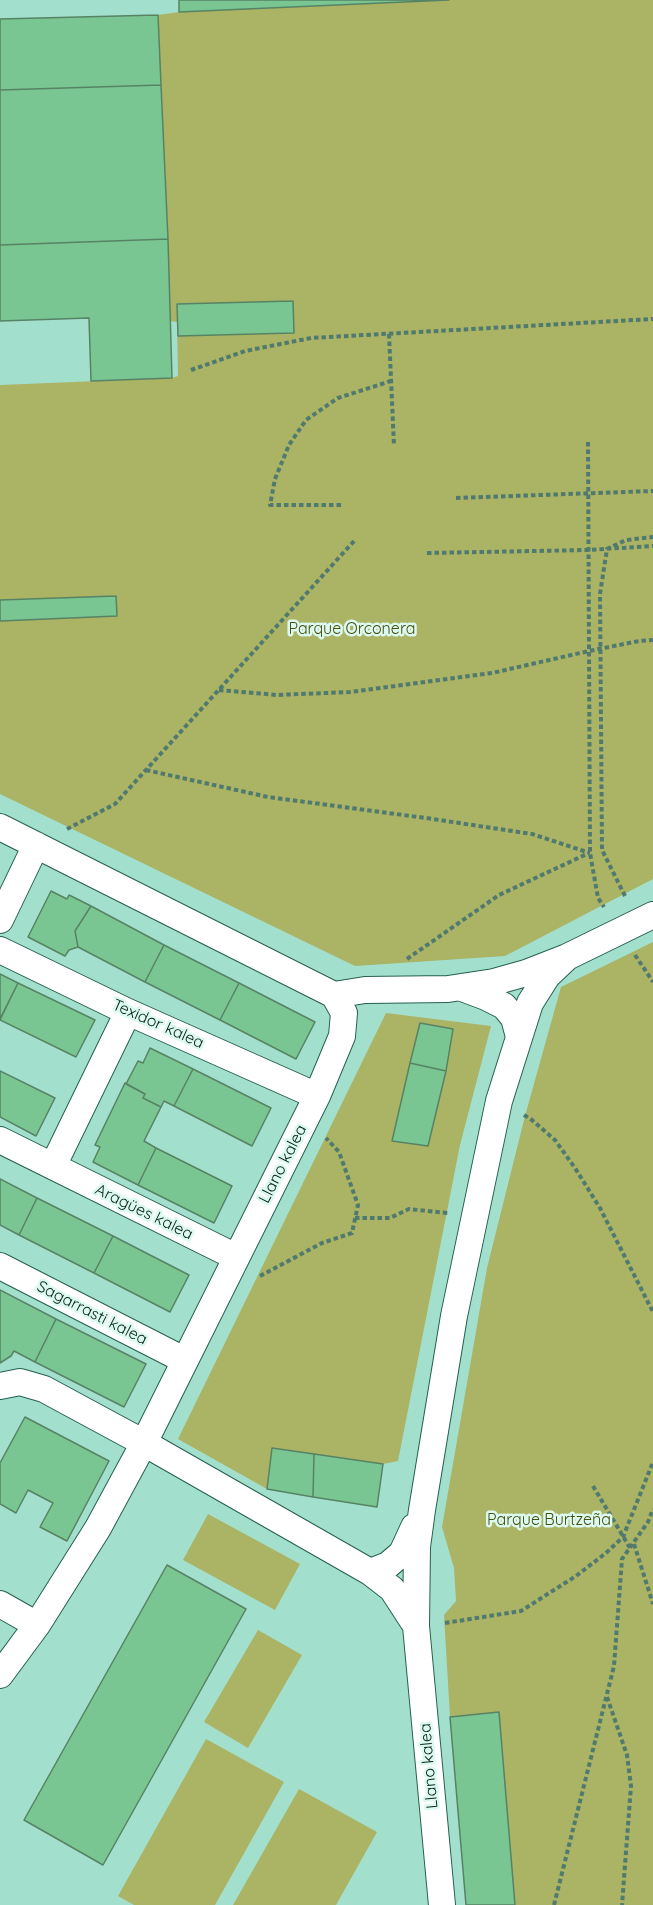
<!DOCTYPE html>
<html>
<head>
<meta charset="utf-8">
<style>
	body { margin:0 }
	canvas { display:block; background:#a3dfcd }
</style>
</head>
<body>
<canvas width="653" height="1905"></canvas>
<script>
const c = document.querySelector('canvas').getContext('2d');
c.lineJoin = 'round';
function paint(path, color) {
  c.fillStyle = color;
  c.fill(path, 'evenodd');
}
function toPath(rows) {
  const path = new Path2D();
  for (const r of rows) {
    path.moveTo(r[0], r[1]);
    for (let i = 2; i < r.length; i += 2) path.lineTo(r[i], r[i + 1]);
  }
  return path;
}
function trace(path, color, width, dash) {
  c.strokeStyle = color;
  c.lineWidth = width;
  c.lineCap = dash ? 'butt' : 'round';
  c.setLineDash(dash || []);
  c.stroke(path);
}
function drawText(font, color, halo, rows, align = 'center') {
  c.font = font + ' Quicksand,sans-serif';
  c.lineWidth = 5;
  c.setLineDash([]);
  c.textBaseline = 'middle';
  c.strokeStyle = halo;
  c.fillStyle = color;
  for (const [text, x, y, turn = 0] of rows) {
    c.save();
    c.translate(x, y);
    c.rotate((+turn || 0) * Math.PI / 180);
    c.textAlign = isNaN(turn) ? turn : align;
    if (halo) c.strokeText(text, 0, 0);
    c.fillText(text, 0, 0);
    c.restore();
  }
}
paint(toPath([
	[179,0,653,0,653,879,505,956,355,966,0,794,0,385,172,378,178,376,177,322,170,321,158,15,179,12],
	[653,942,653,1905,515,1905,499,1713,450,1717,444,1615,456,1601,454,1568,442,1527,487,1268,525,1116,561,987],
	[386,1013,491,1026,460,1145,398,1461,383,1464,273,1448,267,1489,178,1439],
	[208,1514,300,1564,275,1610,183,1560],
	[258,1630,302,1655,248,1748,204,1722],
	[206,1739,284,1782,215,1905,134,1905,118,1896],
	[299,1789,377,1832,336,1905,233,1905]
]), '#abb365');
const building = toPath([
	[179,0,449,0,179,12,179,0],
	[158,15,161,85,0,90,0,19,158,15],
	[161,85,168,239,0,245,0,90,161,85],
	[168,239,172,378,91,381,89,318,0,321,0,245,168,239],
	[293,301,294,333,178,336,177,304,293,301],
	[116,596,117,616,0,621,0,600,116,596],
	[51,891,67,899,69,895,91,906,75,931,78,947,69,950,65,956,28,937,51,891],
	[91,906,164,945,145,982,78,947,75,931,91,906],
	[164,945,239,983,220,1020,145,982,164,945],
	[0,974,18,983,0,1019,0,974],
	[18,983,95,1020,76,1057,0,1020,18,983],
	[239,983,315,1022,296,1059,220,1020,239,983],
	[420,1023,453,1029,446,1071,410,1063,420,1023],
	[150,1048,193,1069,174,1106,164,1101,161,1107,143,1098,145,1094,126,1084,138,1061,143,1063,150,1048],
	[410,1063,446,1071,428,1146,392,1141,410,1063],
	[193,1069,271,1108,252,1146,174,1106,193,1069],
	[0,1071,55,1098,36,1136,0,1117,0,1071],
	[125,1083,145,1094,143,1098,161,1107,144,1141,156,1148,138,1185,93,1162,100,1147,95,1145,125,1083],
	[156,1148,232,1186,214,1223,138,1185,156,1148],
	[0,1179,37,1198,19,1235,0,1225,0,1179],
	[37,1198,113,1236,94,1273,19,1235,37,1198],
	[113,1236,189,1275,170,1312,94,1273,113,1236],
	[0,1290,56,1319,35,1362,14,1351,11,1356,0,1363,0,1290],
	[56,1319,146,1364,124,1407,35,1362,56,1319],
	[25,1417,109,1461,67,1541,40,1527,53,1503,28,1490,16,1513,0,1504,0,1463,25,1417],
	[272,1448,314,1454,313,1497,267,1489,272,1448],
	[314,1454,383,1464,377,1507,313,1497,314,1454],
	[167,1565,246,1609,103,1865,24,1820,167,1565],
	[499,1712,515,1905,466,1905,450,1717,499,1712]
]);
paint(building, '#7ac692');
trace(building, '#578365', 1.5);
const minor = toPath([
	[0,827,334,995],
	[0,920,36,845],
	[0,950,128,1012,317,1096],
	[462,988,486,997,504,1006,514,1018,519,1037],
	[334,995,365,990,448,989,494,982,526,973,567,957,653,915],
	[0,1140,236,1257],
	[53,1166,128,1012],
	[0,1266,184,1360],
	[0,1386,20,1382,44,1389,144,1443,370,1572,392,1589,416,1626],
	[370,1572,388,1565,402,1553,414,1527],
	[0,1604,37,1625],
	[0,1675,37,1625,98,1528,144,1443,317,1096,342,1036,344,1013,334,995],
	[442,1905,416,1626,417,1547,422,1510,454,1316,499,1101,530,1003,547,976,567,957]
]);
trace(minor, '#256051', 28);
trace(toPath([
	[389,334,394,446],
	[191,370,245,351,311,338,653,319],
	[588,442,590,853,598,898,604,907],
	[456,498,653,491],
	[341,505,270,505,275,479,289,445,306,420,338,398,391,381],
	[427,553,588,550,653,546],
	[219,690,277,695,350,692,492,673,589,651,639,641,653,640],
	[146,770,268,797,426,818,532,834,590,853],
	[67,829,115,804,355,540],
	[625,896,602,850,600,594,607,549,626,540,653,537],
	[635,955,653,982],
	[407,959,499,895,589,853],
	[524,1115,532,1120,555,1140,575,1168,600,1208,653,1312],
	[355,1218,390,1218,409,1209,448,1213],
	[260,1276,322,1243,352,1233,358,1205,339,1152,326,1138],
	[593,1486,630,1548],
	[634,1544,653,1604],
	[445,1623,521,1611,576,1576,606,1553,623,1537,653,1462],
	[607,1697,627,1755,631,1786,622,1905],
	[554,1905,614,1666,622,1559,648,1522,653,1509]
]), '#517a6e', 4, [4.5, 3]);
trace(minor, '#fff', 26);
drawText('16px', '#494d0e', '#dbf9ef', [
	["Parque Orconera",352,629],
	["Parque Burtzeña",549,1520]
]);
drawText('16px', '#07201a', '#dbf9ef', [
	["Texidor kalea",158,1024,24],
	["Llano kalea",283,1164,-63],
	["Aragües kalea",144,1212,26],
	["Sagarrasti kalea",92,1313,27],
	["Llano kalea",429,1766,-95]
]);
</script>
</body>
</html>
